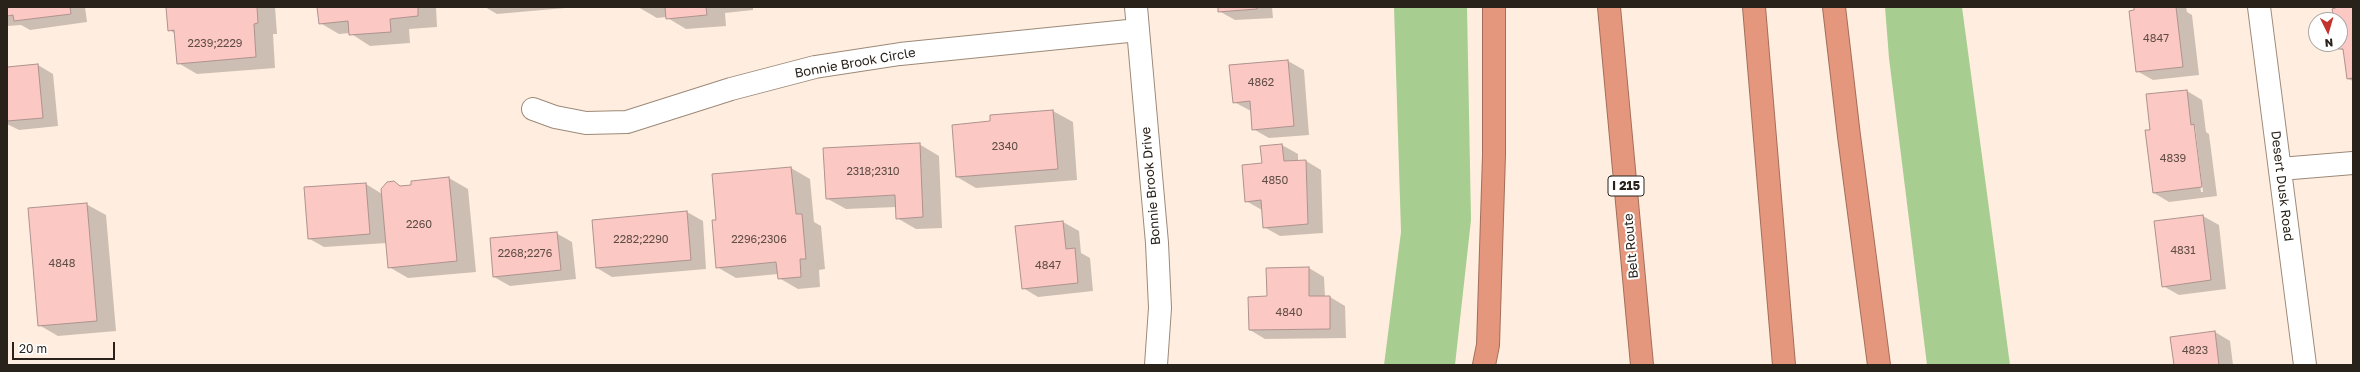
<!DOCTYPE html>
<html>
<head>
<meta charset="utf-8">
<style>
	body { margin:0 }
	#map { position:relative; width:2360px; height:372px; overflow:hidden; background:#ffeedf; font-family:"Golos Text",sans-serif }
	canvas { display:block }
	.frame { position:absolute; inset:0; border:8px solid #29221b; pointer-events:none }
	.north { position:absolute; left:2308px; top:12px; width:40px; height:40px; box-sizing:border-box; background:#fff; border:1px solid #a9a7a4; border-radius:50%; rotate:175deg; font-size:11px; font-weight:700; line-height:16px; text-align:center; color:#29221b }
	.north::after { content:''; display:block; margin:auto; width:14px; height:18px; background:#c1332c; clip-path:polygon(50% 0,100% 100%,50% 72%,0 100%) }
	.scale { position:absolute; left:12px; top:342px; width:103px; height:18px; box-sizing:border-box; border:2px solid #29221b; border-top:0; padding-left:5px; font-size:12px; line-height:14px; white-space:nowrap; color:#29221b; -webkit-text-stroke:3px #fff; paint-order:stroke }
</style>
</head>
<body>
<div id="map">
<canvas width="2360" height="372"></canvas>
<div class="frame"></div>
<div class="north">N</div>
<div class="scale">20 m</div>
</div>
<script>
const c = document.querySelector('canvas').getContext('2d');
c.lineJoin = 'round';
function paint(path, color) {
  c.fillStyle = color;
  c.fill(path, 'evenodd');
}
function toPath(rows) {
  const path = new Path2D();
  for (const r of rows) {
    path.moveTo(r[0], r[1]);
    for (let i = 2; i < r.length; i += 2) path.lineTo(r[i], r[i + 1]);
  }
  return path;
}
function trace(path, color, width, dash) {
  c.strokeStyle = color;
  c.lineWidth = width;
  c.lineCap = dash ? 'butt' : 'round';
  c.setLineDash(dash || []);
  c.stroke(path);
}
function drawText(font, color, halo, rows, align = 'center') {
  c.font = font + ' "Golos Text",sans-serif';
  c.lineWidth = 4;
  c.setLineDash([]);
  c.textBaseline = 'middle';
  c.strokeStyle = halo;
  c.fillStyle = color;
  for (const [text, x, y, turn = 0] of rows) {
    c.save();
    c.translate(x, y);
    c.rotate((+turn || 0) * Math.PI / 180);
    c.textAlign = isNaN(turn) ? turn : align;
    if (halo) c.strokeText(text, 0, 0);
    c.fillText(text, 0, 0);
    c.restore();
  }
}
paint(toPath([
	[1394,7,1467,7,1471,220,1455,365,1384,365,1401,232],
	[1885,7,1962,7,2010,365,1927,365,1889,58]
]), '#a8cd91');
paint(toPath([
	[7,7,85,7,87,22,30,30,21,25,7,26],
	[167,7,275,7,277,34,273,34,275,68,197,74,178,63,176,34,169,30],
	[318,7,436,7,437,27,409,29,410,43,370,46,350,33,339,34,320,23],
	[485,7,577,7,497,14],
	[638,7,753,7,753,10,725,13,726,26,686,29,666,17,657,18],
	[1219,7,1272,7,1273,18,1235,20,1219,11],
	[2135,7,2186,7,2187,12,2192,15,2199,75,2153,80,2137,71],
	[2339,7,2353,7,2353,81,2348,79,2344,51,2339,48,2340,20,2335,20],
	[1288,61,1304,70,1309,135,1269,138,1253,129,1251,111,1234,102],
	[38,65,53,74,58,126,19,130,7,124,7,68],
	[2187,91,2202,100,2206,132,2209,134,2217,196,2169,202,2154,193,2151,130],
	[2193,126,2195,126,2203,192,2201,192],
	[1053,111,1073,122,1077,180,976,188,957,177,991,122,991,116],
	[919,144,939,156,942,228,916,229,897,218,896,207,846,209,826,198],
	[1282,145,1298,154,1298,161,1306,161,1321,170,1323,233,1280,236,1264,227,1262,210,1246,201,1263,164],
	[791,168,810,179,814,222,821,226,825,269,819,270,820,287,798,289,779,278,778,274,736,278,717,267,717,221,713,174],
	[449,178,468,189,476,272,408,278,389,267,387,243,324,247,308,238,366,184,382,194,394,182,402,187],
	[86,204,106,215,116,331,58,336,39,325],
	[687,212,703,221,706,269,612,277,597,268],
	[2203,216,2219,225,2226,289,2179,295,2163,286],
	[1063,222,1079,231,1081,253,1090,258,1093,291,1038,297,1023,288],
	[556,233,572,242,576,279,510,286,494,277],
	[1309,268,1324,277,1325,297,1330,297,1345,306,1346,338,1265,339,1250,330,1268,297],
	[2215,332,2230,341,2233,365,2175,365]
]), '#0003');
const building = toPath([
	[7,7,70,7,71,14,14,21,13,15,7,16,7,7],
	[166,7,257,7,258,23,254,24,256,57,177,64,174,30,168,31,166,7],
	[317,7,418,7,418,16,390,19,391,32,349,35,348,21,319,24,317,7],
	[665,7,706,7,707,15,666,19,665,7],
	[1218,7,1257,7,1257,9,1218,12,1218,7],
	[2134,7,2176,7,2183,67,2136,72,2129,11,2134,10,2134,7],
	[2338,7,2353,7,2353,78,2347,79,2343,49,2338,49,2340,20,2334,20,2332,9,2338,7],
	[1288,60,1294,126,1252,130,1250,101,1233,103,1229,65,1288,60],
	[38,64,43,118,7,121,7,67,38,64],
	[2187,90,2191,125,2194,124,2202,187,2153,193,2145,130,2150,130,2146,94,2187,90],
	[1053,110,1058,169,956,177,952,125,990,121,990,115,1053,110],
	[920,143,923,217,896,219,895,195,826,199,823,148,920,143],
	[1282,144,1284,161,1306,160,1308,224,1263,228,1261,200,1245,202,1242,165,1262,163,1260,146,1282,144],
	[791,167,796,214,802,214,806,259,800,259,801,277,778,279,776,262,716,268,712,220,716,220,712,174,791,167],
	[449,177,457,261,388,268,381,189,387,182,394,181,400,186,411,185,411,181,449,177],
	[366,183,370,234,308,239,304,187,366,183],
	[87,203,97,321,38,326,28,208,87,203],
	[687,211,691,260,596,268,592,220,687,211],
	[2203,215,2211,280,2162,287,2154,221,2203,215],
	[1063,221,1066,249,1075,248,1078,283,1022,289,1015,226,1063,221],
	[557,232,561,270,493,277,490,238,557,232],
	[1309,267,1309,296,1330,296,1330,329,1249,330,1248,297,1267,296,1266,268,1309,267],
	[2215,331,2219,365,2174,365,2170,337,2215,331]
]);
paint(building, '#fbc8c3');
trace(building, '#ae928f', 1);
const minor = toPath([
	[1136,7,1157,243,1160,308,1156,365],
	[2259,7,2305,365],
	[533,109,555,117,586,123,627,122,731,89,815,67,900,54,1138,30],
	[2280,169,2353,163]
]);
const motorway = toPath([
	[1609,7,1642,365],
	[1754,7,1784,365],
	[1834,7,1849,136,1879,365],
	[1484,365,1488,345,1494,155,1494,7]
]);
trace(minor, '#9c8978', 24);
trace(motorway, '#a36e5b', 24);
trace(minor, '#fff', 22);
trace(motorway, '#e5977d', 22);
drawText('11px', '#5e4c45', null, [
	["4847",2156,39],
	["2239;2229",215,44],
	["4862",1261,83],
	["2340",1005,147],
	["4839",2173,159],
	["2318;2310",873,172],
	["4850",1275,181],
	["2260",419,225],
	["2282;2290",641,240],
	["2296;2306",759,240],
	["4831",2183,251],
	["2268;2276",525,254],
	["4848",62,264],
	["4847",1048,266],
	["4840",1289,313],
	["4823",2195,351]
]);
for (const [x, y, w] of [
	[1626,186,36]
]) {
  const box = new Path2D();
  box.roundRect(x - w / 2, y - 10, w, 20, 3);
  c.fillStyle = '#fff';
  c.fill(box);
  trace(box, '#29221b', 1);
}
drawText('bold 12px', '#29221b', null, [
	["I 215",1626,186]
]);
drawText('13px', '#29221b', '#fff', [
	["Bonnie Brook Circle",855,63,-10],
	["Bonnie Brook Drive",1151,186,-95],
	["Desert Dusk Road",2282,186,83],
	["Belt Route",1631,246,-95]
]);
</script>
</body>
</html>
